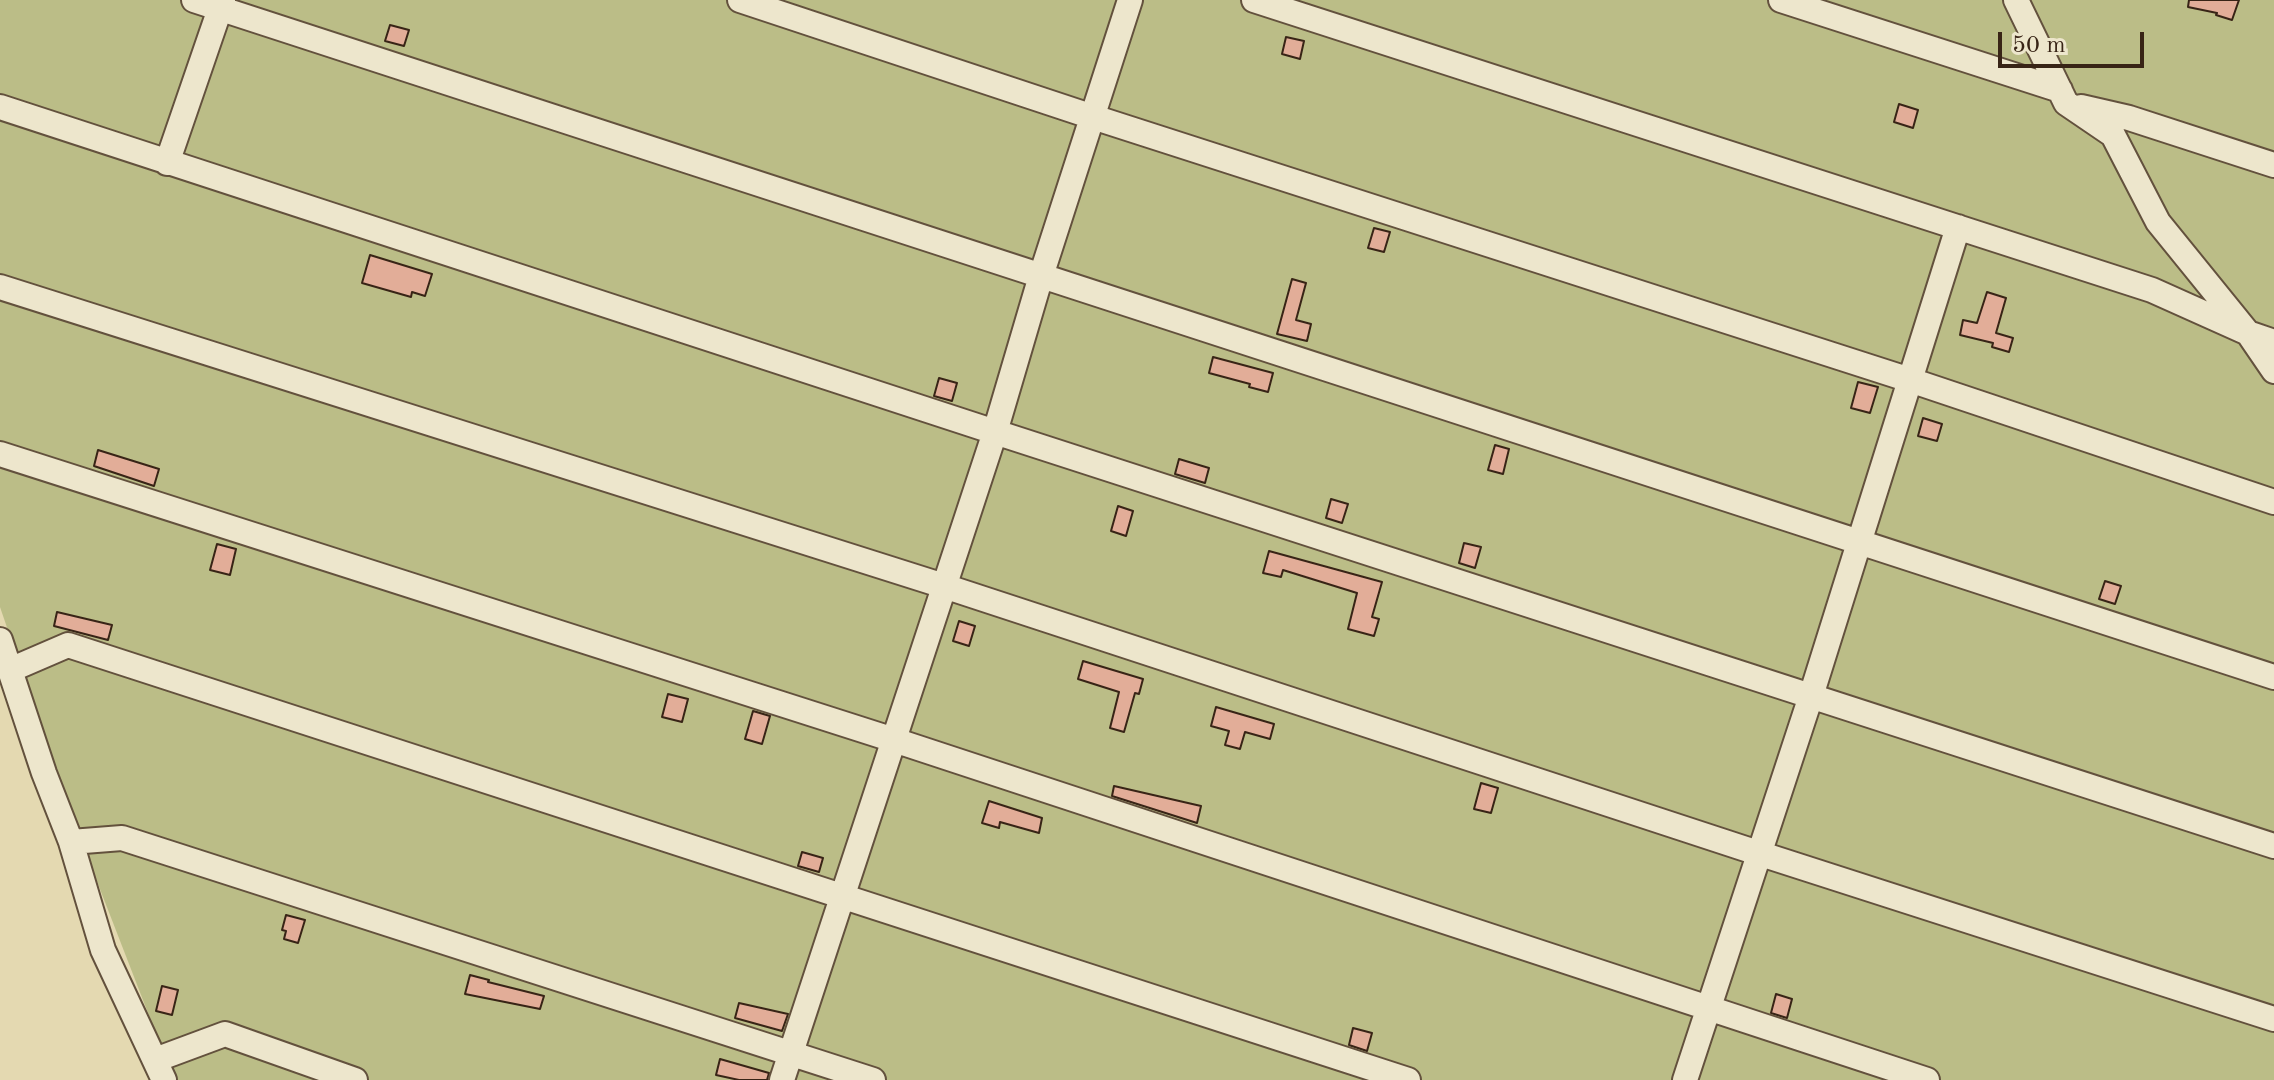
<!DOCTYPE html>
<html>
<head>
<meta charset="utf-8">
<style>
	body { margin:0 }
	#map { position:relative; width:2274px; height:1080px; overflow:hidden; background:#e4d9b1; font-family:"Old Standard TT",serif }
	canvas { display:block }
	.scale { position:absolute; left:1998px; top:32px; width:146px; height:36px; box-sizing:border-box; border:4px solid #382416; border-top:0; padding-left:10px; font-size:24px; line-height:28px; white-space:nowrap; color:#382416; -webkit-text-stroke:6px #ede6cc; paint-order:stroke }
</style>
</head>
<body>
<div id="map">
<canvas width="2274" height="1080"></canvas>
<div class="scale">50 m</div>
</div>
<script>
const c = document.querySelector('canvas').getContext('2d');
c.lineJoin = 'round';
function paint(path, color) {
  c.fillStyle = color;
  c.fill(path, 'evenodd');
}
function toPath(rows) {
  const path = new Path2D();
  for (const r of rows) {
    path.moveTo(r[0], r[1]);
    for (let i = 2; i < r.length; i += 2) path.lineTo(r[i], r[i + 1]);
  }
  return path;
}
function trace(path, color, width, dash) {
  c.strokeStyle = color;
  c.lineWidth = width;
  c.lineCap = dash ? 'butt' : 'round';
  c.setLineDash(dash || []);
  c.stroke(path);
}
paint(toPath([
	[0,0,2274,0,2274,1080,174,1080,72,817,0,607]
]), '#bbbd87');
const building = toPath([
	[2189,0,2239,0,2232,20,2216,15,2217,13,2188,7,2189,0],
	[390,25,409,30,404,46,385,41,390,25],
	[1286,37,1304,41,1300,59,1282,54,1286,37],
	[1899,104,1918,110,1913,128,1894,122,1899,104],
	[1374,228,1390,232,1384,252,1368,248,1374,228],
	[370,255,432,274,425,296,412,292,411,297,362,283,370,255],
	[1292,279,1306,283,1296,320,1311,324,1307,341,1277,334,1292,279],
	[1987,292,2006,298,1996,333,2013,338,2009,352,1992,347,1993,343,1960,335,1963,320,1977,323,1987,292],
	[1213,357,1273,373,1268,392,1249,387,1250,384,1209,373,1213,357],
	[939,378,957,383,952,401,934,396,939,378],
	[1858,382,1878,387,1870,413,1851,408,1858,382],
	[1923,418,1942,424,1937,441,1918,436,1923,418],
	[1495,445,1509,449,1503,474,1488,470,1495,445],
	[98,450,159,469,154,486,94,466,98,450],
	[1179,459,1209,468,1205,483,1175,474,1179,459],
	[1331,499,1348,504,1342,523,1326,518,1331,499],
	[1118,506,1133,511,1126,536,1111,531,1118,506],
	[1464,543,1481,547,1475,568,1459,563,1464,543],
	[217,544,236,549,230,575,210,570,217,544],
	[1269,551,1382,582,1372,617,1379,619,1374,636,1348,629,1357,593,1283,570,1281,577,1263,573,1269,551],
	[2105,581,2121,586,2115,604,2099,599,2105,581],
	[57,612,112,625,108,640,54,626,57,612],
	[959,621,975,626,969,646,953,641,959,621],
	[1083,661,1143,679,1139,694,1135,693,1124,732,1110,728,1119,692,1078,679,1083,661],
	[668,694,688,699,682,722,662,717,668,694],
	[1216,707,1274,724,1270,739,1245,732,1240,749,1225,745,1229,731,1211,726,1216,707],
	[753,711,770,716,762,744,745,739,753,711],
	[1481,783,1498,788,1491,813,1474,809,1481,783],
	[1114,786,1201,806,1197,823,1112,796,1114,786],
	[989,801,1042,818,1039,833,1000,822,999,828,982,823,989,801],
	[802,852,823,858,819,872,798,866,802,852],
	[286,915,305,920,298,943,284,939,286,931,282,930,286,915],
	[470,975,489,980,488,982,544,996,540,1009,465,994,470,975],
	[162,986,178,990,172,1015,156,1011,162,986],
	[1776,994,1792,999,1787,1018,1771,1013,1776,994],
	[739,1003,788,1014,782,1031,735,1018,739,1003],
	[1353,1028,1372,1033,1367,1051,1349,1045,1353,1028],
	[720,1059,769,1073,767,1080,739,1080,716,1075,720,1059]
]);
paint(building, '#e2ad98');
trace(building, '#382416', 2);
const minor = toPath([
	[194,0,2274,677],
	[740,0,1093,117,1910,380,2274,502],
	[1254,0,2152,290,2248,333,2274,342],
	[1781,0,2060,90],
	[2016,0,2066,103,2113,135,2158,222,2248,333,2274,371],
	[0,107,995,432,2274,846],
	[2081,107,2129,118,2274,165],
	[167,163,223,0],
	[0,287,944,586,1758,853,2274,1019],
	[0,454,894,740,1927,1080],
	[0,640,44,773,71,842,103,950,164,1080],
	[10,670,68,645,1408,1080],
	[71,842,122,838,873,1080],
	[155,1060,225,1034,355,1080],
	[782,1080,995,432,1041,276,1130,0],
	[1685,1080,1811,696,1958,227]
]);
trace(minor, '#63513d', 28);
trace(minor, '#ede6cc', 24);
</script>
</body>
</html>
